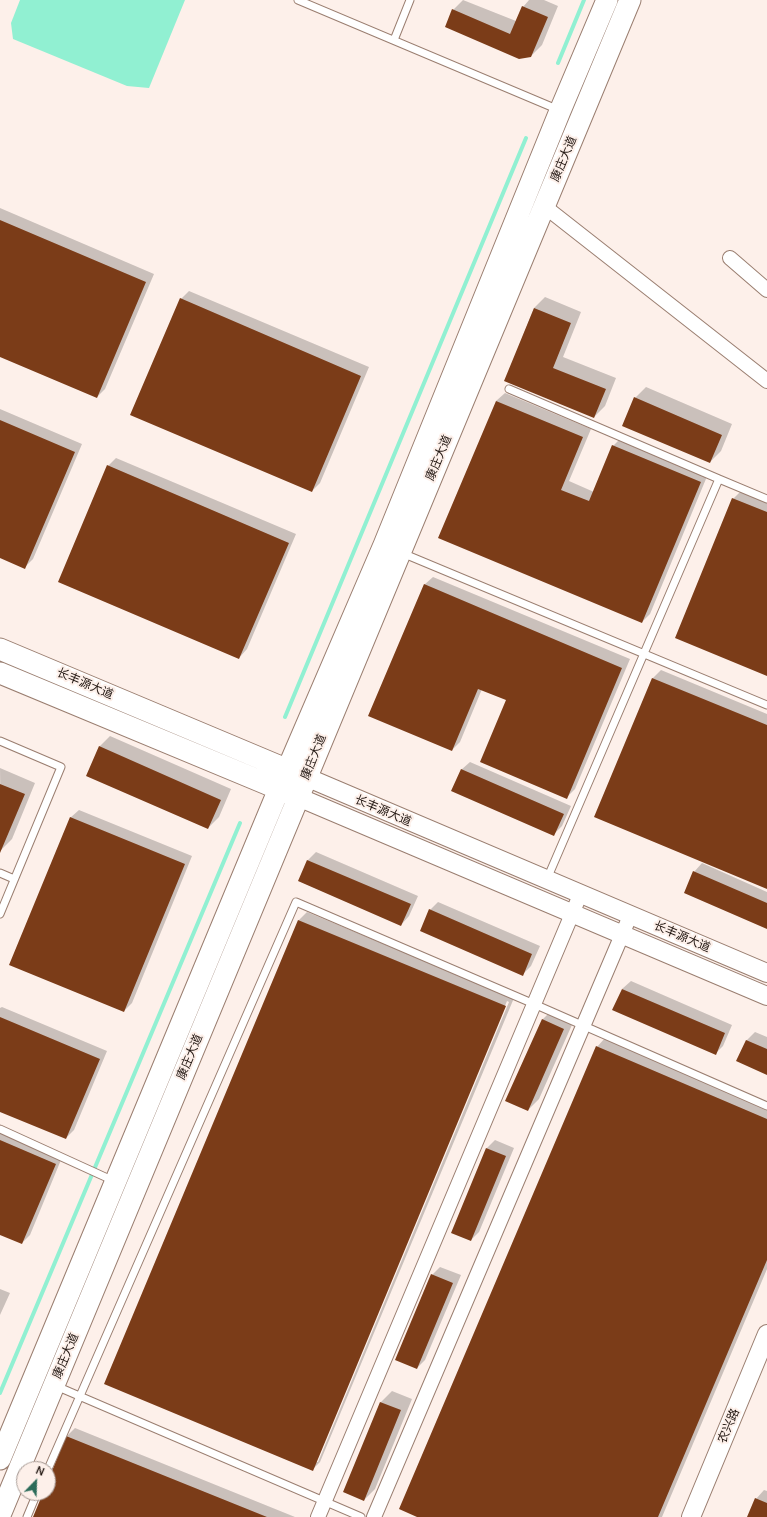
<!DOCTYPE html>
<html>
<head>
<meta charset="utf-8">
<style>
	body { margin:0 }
	#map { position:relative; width:767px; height:1517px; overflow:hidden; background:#fdf0ea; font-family:Manrope,sans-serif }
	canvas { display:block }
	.north { position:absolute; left:16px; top:1461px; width:40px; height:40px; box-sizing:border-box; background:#fdf0ea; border:1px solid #a59993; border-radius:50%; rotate:23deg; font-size:11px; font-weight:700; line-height:16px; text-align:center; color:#211611 }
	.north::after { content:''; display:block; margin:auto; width:14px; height:18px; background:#2c6c5a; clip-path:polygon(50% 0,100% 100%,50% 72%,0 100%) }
</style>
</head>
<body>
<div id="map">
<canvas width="767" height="1517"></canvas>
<div class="north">N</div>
</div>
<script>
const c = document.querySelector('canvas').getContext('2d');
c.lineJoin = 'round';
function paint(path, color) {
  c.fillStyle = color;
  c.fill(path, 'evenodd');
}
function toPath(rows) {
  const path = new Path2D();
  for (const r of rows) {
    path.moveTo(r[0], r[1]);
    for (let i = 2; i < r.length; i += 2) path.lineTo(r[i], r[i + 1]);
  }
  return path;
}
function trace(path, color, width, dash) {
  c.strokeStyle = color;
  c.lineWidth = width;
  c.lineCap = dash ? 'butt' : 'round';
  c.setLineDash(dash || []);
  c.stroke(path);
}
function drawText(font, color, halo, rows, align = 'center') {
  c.font = font + ' Manrope,"Noto Sans SC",sans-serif';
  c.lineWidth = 4;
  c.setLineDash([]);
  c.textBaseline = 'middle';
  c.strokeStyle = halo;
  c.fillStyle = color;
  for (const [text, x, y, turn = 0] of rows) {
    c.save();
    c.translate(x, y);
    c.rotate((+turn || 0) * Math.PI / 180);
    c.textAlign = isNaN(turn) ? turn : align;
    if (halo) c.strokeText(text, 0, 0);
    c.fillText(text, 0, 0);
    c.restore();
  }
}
paint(toPath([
	[20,0,185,0,149,88,127,86,13,39,11,23]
]), '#91f0d2');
paint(toPath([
	[463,0,516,21,523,7,529,0,544,0,558,6,542,45,531,56,453,10],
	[0,208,154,274,105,389,97,397,0,356],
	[189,291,369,367,320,483,312,491,181,299],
	[545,297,581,312,563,357,616,378,605,406,594,417,505,381,534,308],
	[646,387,732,424,721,451,710,462,635,398],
	[505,393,591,429,569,481,594,492,613,446,621,438,708,474,650,614,642,622,496,401],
	[0,409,82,444,33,559,25,567,0,557],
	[116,458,296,534,247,649,239,658,108,466],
	[741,491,767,501,767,675,733,499],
	[433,577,630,659,575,789,567,797,507,700,482,689,460,742,452,750,424,585],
	[661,670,767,714,767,888,596,817,653,678],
	[110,736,231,789,219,817,208,828,99,747],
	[470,762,571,806,562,826,554,834,461,770],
	[0,768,35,783,12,839,1,850],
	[79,810,192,856,132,1003,124,1011,70,818],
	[316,852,418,896,409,916,401,925,299,881,308,860],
	[702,863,767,892,767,928,694,872],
	[438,902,540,946,531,966,522,975,430,910],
	[307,912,514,998,320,1462,312,1470,106,1384,299,920],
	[507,1001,509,1002,318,1462,315,1462],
	[631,981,732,1025,723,1046,715,1054,622,989],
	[2,1007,107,1051,74,1130,66,1138,0,1111,0,1008],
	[553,1009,575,1018,539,1099,528,1110,542,1020],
	[755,1032,767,1037,767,1074,738,1061,747,1040],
	[605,1038,767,1107,767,1269,662,1517,419,1517,597,1047],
	[0,1129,63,1155,30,1235,22,1243,0,1234],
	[495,1140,514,1148,479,1232,471,1240,487,1148],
	[440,1267,461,1275,425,1360,417,1368,432,1275],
	[0,1289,10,1293,0,1315],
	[392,1391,412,1399,375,1489,364,1500,344,1492,381,1402],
	[75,1428,295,1517,34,1517,44,1493,48,1493,48,1484,67,1436],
	[764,1490,767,1491,767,1517,749,1517,756,1499]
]), '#0003');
trace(toPath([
	[558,63,584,0],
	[285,717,526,138],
	[0,1393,240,823]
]), '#91f0d2', 4);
paint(toPath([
	[522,6,548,17,531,57,519,59,445,27,452,9,510,34],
	[0,220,146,282,97,398,0,357],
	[180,298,361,376,312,492,130,415],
	[534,308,571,323,553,368,606,389,594,418,504,381],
	[634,397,722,435,710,463,622,426],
	[496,401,583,437,561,490,589,501,612,445,701,482,642,623,438,538],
	[0,420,75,452,25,569,0,558],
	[107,465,289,543,239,659,58,582],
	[732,498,767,512,767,676,675,638],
	[424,584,622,668,567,799,480,762,506,700,478,689,452,751,368,716],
	[652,678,767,725,767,889,594,817],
	[99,746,221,800,208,829,86,776],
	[461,769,564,814,554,836,451,791],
	[0,784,25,794,0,853],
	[70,817,185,864,124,1012,9,965],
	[307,860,411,904,401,926,298,881],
	[693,871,767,903,767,929,684,893],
	[429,909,532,954,523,976,420,931],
	[298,920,506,1006,313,1471,104,1384],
	[622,989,725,1033,716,1055,612,1010],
	[0,1017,100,1059,66,1139,0,1112],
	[542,1019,564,1029,528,1111,505,1101],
	[746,1040,767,1049,767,1075,736,1061],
	[596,1046,767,1119,767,1260,658,1517,417,1517,399,1509],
	[0,1140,56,1164,22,1244,0,1235],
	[486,1148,506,1156,471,1241,451,1233],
	[431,1274,453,1283,417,1369,395,1360],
	[380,1402,401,1410,364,1501,343,1492],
	[66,1436,267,1517,33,1517,43,1493,48,1493,48,1481],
	[755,1498,767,1503,767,1517,747,1517]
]), '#7b3c18');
const service = toPath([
	[298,0,559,110],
	[394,40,410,0],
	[509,389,719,479],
	[402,553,767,705],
	[0,741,61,767,0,914],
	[0,873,14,879],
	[547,879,719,479,767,499],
	[0,1129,114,1181],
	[56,1386,361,1517],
	[48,1469,296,902,534,1004,767,1106],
	[27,1517,37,1493]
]);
const minor = toPath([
	[544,206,767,381],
	[730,258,767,290],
	[318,1517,580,895],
	[374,1517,630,916]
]);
const tertiary = toPath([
	[306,777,767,973],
	[298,797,767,996],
	[691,1517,767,1334]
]);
const secondary = toPath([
	[0,649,300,775],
	[0,673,291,794],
	[0,1459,279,789,384,545,560,111,607,0],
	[0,1515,630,0]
]);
trace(service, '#9a7e70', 9);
trace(minor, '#9a7e70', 16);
trace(tertiary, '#9a7e70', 20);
trace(secondary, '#9a7e70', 23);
trace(service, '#fff', 7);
trace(minor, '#fff', 14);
trace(tertiary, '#fff', 18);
trace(secondary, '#fff', 21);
drawText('12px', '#211611', '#fdf0ea', [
	["康庄大道",564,159,-67],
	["康庄大道",439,458,-67],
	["长丰源大道",85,684,23],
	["康庄大道",314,757,-68],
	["长丰源大道",383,811,23],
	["长丰源大道",682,937,23],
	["康庄大道",190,1057,-67],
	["康庄大道",66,1356,-67],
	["农兴路",729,1426,-67]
]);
</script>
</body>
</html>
